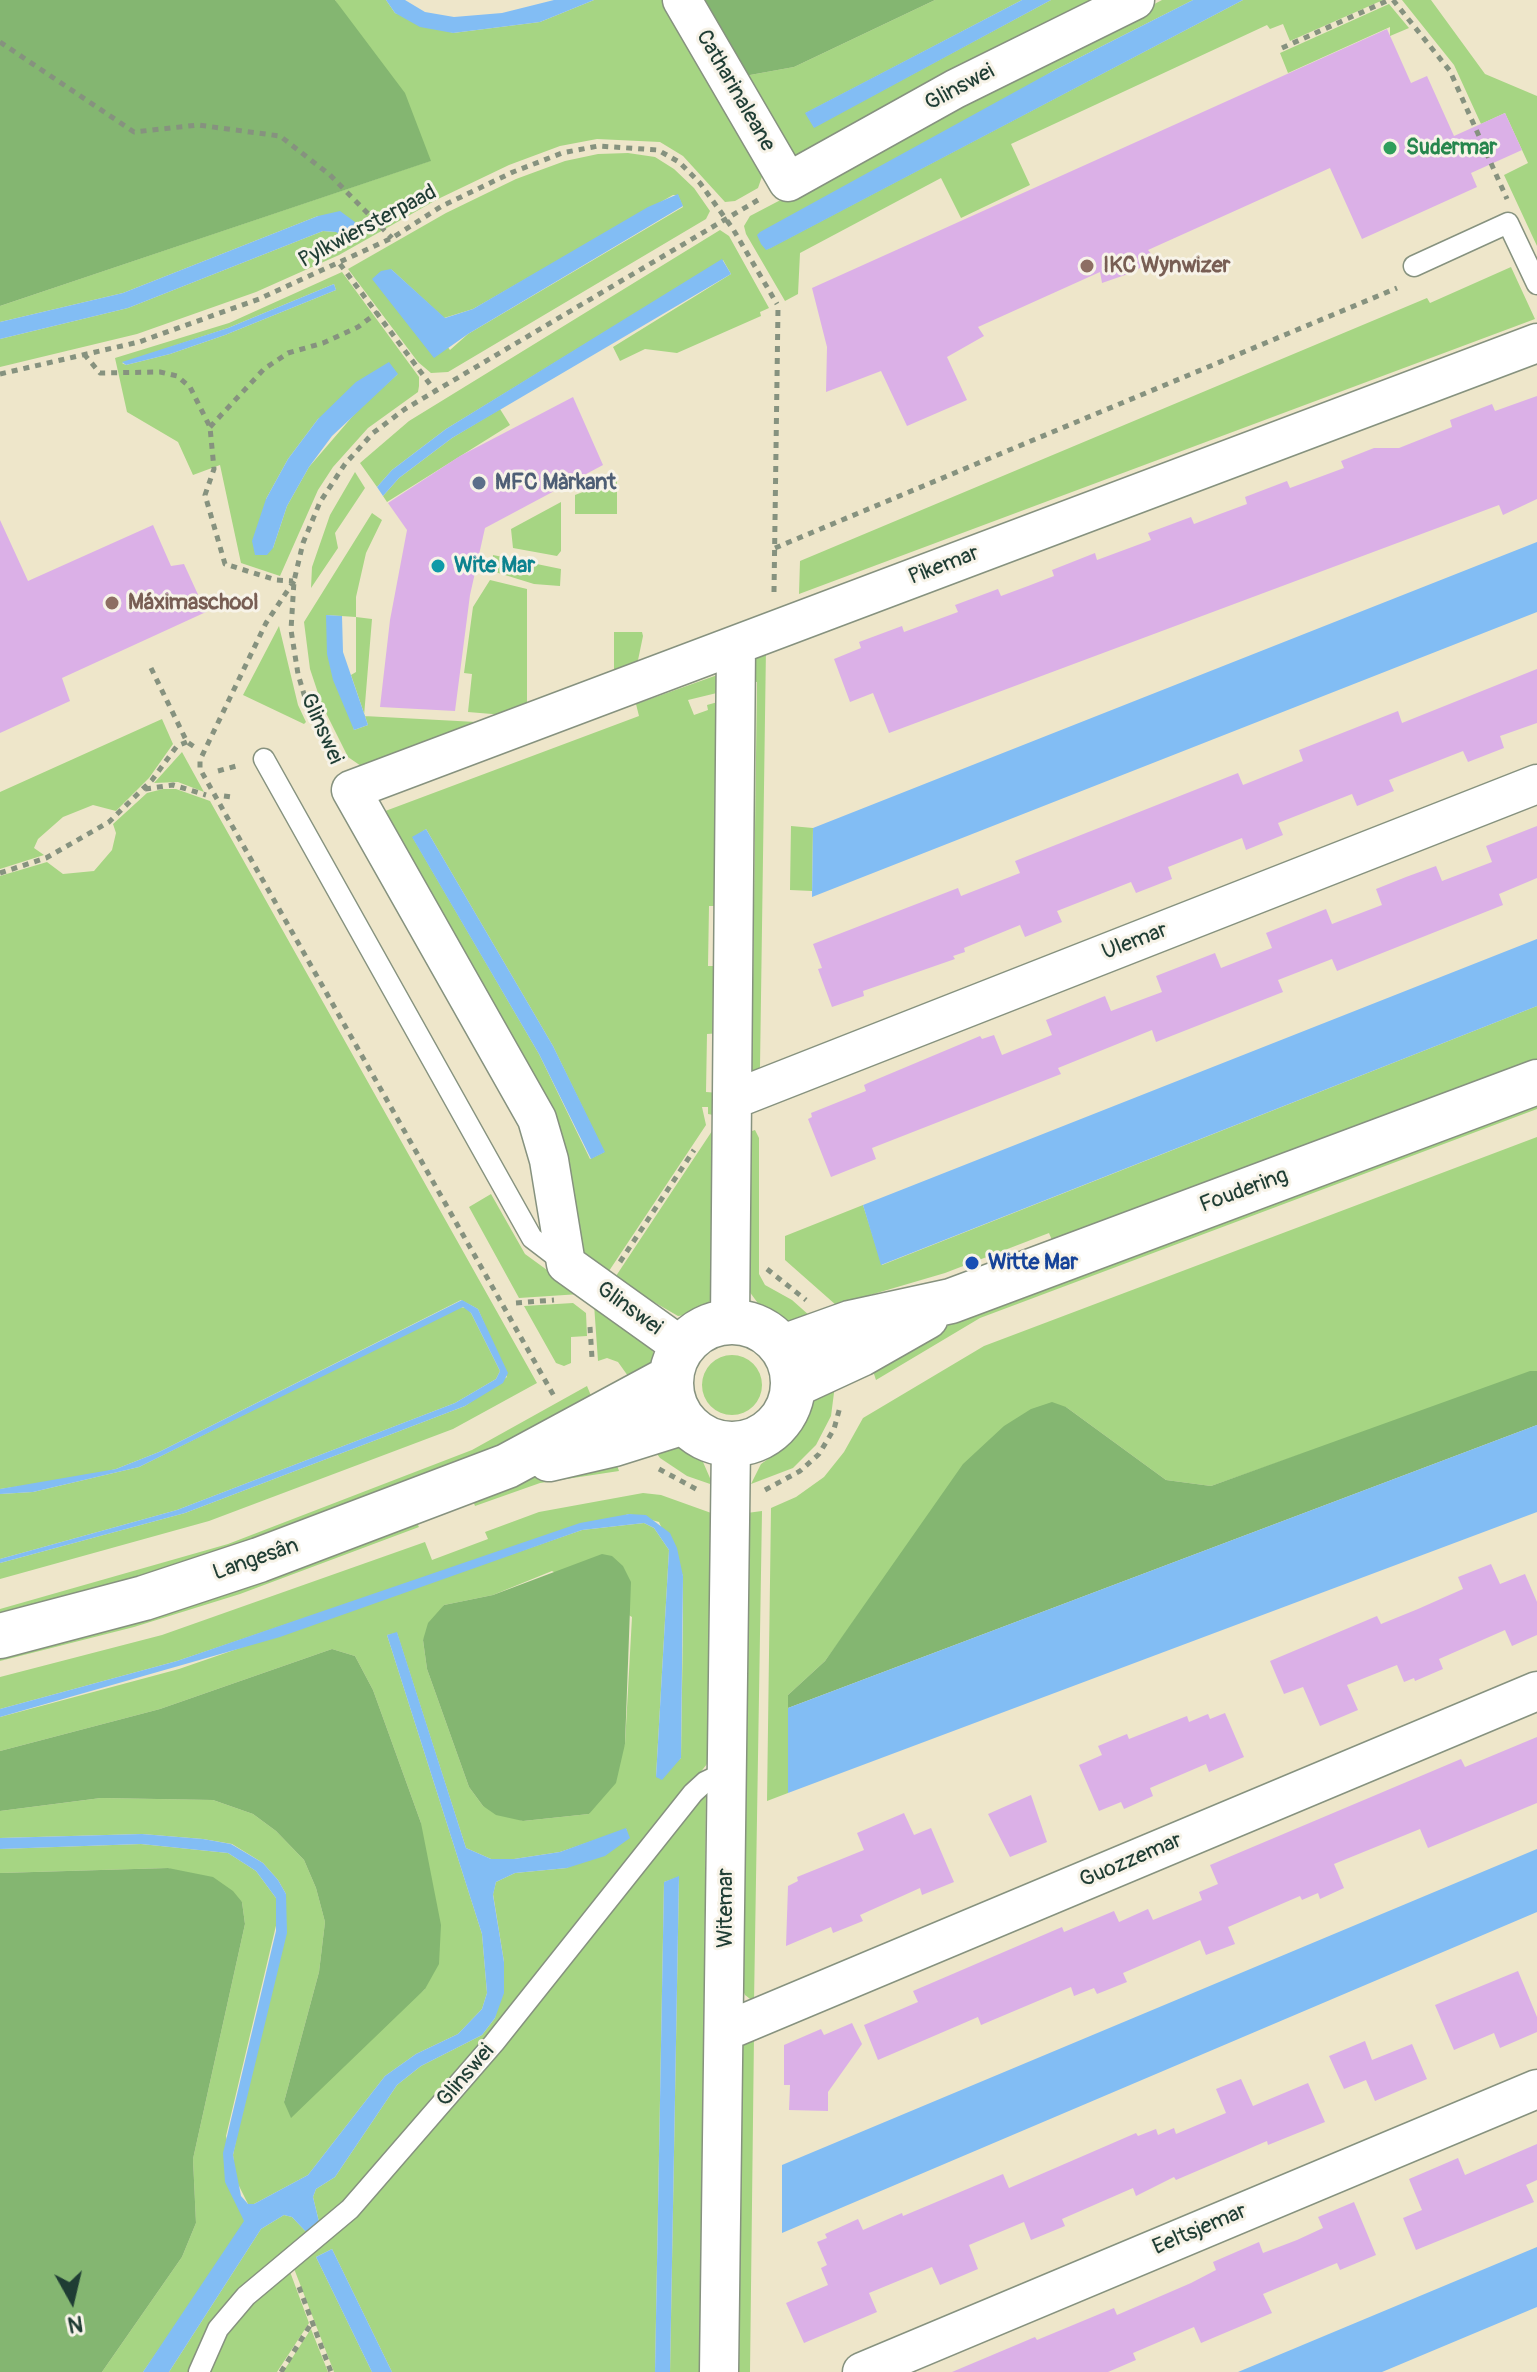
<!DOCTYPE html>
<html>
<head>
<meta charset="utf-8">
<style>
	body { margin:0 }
	#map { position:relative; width:1537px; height:2372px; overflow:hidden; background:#eee6ca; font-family:Pangolin,sans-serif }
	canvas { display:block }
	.north { position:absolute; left:32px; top:2260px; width:80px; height:80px; -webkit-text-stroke:6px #f7f3e8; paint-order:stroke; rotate:172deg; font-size:22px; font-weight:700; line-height:32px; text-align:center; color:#1f3d34 }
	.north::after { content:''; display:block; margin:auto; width:28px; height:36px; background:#1f3d34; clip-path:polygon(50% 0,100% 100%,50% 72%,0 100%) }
</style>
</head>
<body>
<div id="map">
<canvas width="1537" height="2372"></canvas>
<div class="north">N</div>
</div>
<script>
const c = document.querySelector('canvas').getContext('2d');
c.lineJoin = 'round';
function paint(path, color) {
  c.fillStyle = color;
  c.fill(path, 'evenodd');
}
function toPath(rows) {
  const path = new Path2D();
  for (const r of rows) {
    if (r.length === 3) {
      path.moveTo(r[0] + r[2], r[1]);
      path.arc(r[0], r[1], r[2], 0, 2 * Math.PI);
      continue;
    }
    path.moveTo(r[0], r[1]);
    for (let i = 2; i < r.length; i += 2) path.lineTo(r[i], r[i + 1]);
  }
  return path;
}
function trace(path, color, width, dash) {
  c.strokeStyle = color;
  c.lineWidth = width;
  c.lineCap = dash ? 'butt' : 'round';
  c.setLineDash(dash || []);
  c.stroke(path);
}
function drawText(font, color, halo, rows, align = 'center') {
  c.font = font + ' Pangolin,sans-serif';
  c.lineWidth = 6;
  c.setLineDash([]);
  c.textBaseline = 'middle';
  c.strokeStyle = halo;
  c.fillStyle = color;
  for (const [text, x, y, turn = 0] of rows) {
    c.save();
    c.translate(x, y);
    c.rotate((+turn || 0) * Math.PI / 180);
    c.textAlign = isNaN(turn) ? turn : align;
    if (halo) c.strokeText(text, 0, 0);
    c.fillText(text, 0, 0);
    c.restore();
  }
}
paint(toPath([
	[335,0,386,0,395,13,453,33,540,22,594,0,670,0,766,165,758,188,735,201,725,202,683,156,660,142,597,139,560,146,509,165,438,199,339,255,256,292,137,334,0,367,0,339,128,308,323,231,336,232,318,216,123,293,0,322,0,306,430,161],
	[935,0,1022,0,806,113,814,127,1051,0,1111,0,806,161,784,154,739,77,794,67],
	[1162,0,1193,0,1053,71,766,250,1243,0,1383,0,1290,41,1283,24,1270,29,1267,25,1011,144,1030,185,961,218,941,178,800,253,798,294,785,301,746,234,744,226,750,216],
	[1402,0,1431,0,1485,74,1537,96,1537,246,1504,175,1528,163,1505,113,1481,124,1454,65],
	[1389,4,1409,28,1390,36,1390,27,1288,73,1280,53],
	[628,153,655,157,674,169,694,188,710,211,706,219,448,372,431,373,418,362,348,269,446,213,516,179,565,161,598,154],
	[673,195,678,195,683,207,468,334,450,350,391,269,444,318,473,309],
	[720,230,729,236,769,308,760,312,761,316,677,353,645,349,620,361,613,347,731,274,723,260,446,429,392,470,377,487,360,463,409,421],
	[1511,267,1535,319,799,594,800,561,1427,298,1430,303],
	[342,272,419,377,419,386,418,392,368,428,333,467,318,490,280,576,241,563,220,465,193,475,178,442,127,412,115,358,229,323],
	[334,284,336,290,225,335,170,354,126,365,122,363,228,328],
	[398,374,364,403,309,467,287,506,273,548,266,499,288,459,318,419],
	[500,409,510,425,387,502,383,496,399,478,452,438],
	[355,472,365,488,335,533,338,548,311,588,312,567,330,515],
	[617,479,617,514,575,514,575,495],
	[561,502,561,551,557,556,513,548,511,529],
	[372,513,382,520,366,553,356,597,356,617,372,619,364,716,495,723,361,766,348,757,322,705,310,669,304,622],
	[326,615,356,617,356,672,351,675,368,725,354,730],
	[493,555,561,569,560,586,534,584,492,571],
	[490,580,527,589,527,713,516,716,468,712,472,674,464,673,473,607],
	[279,626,298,705,306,722,304,724,243,695],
	[614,632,642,632,643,636,637,665,614,680],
	[766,647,760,1067,752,1076,742,1055,752,1055,757,682,747,681,747,657],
	[723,673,725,691,688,700,694,715,708,710,707,705,725,700,722,906,709,906,708,966,722,966,721,1033,707,1034,706,1092,720,1093,719,1116,708,1114,708,1107,702,1107,706,1125,607,1274,587,1259,577,1244,380,813,639,716,636,704],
	[426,829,553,1046,604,1152,590,1159,539,1054,413,838],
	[162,719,173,744,149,778,116,811,93,805,63,817,38,839,34,848,44,855,0,869,0,792],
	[182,752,204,792,178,782,154,783],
	[163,789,176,789,210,801,537,1383,453,1429,209,1521,0,1579,0,1563,185,1513,465,1406,507,1377,478,1309,461,1300,159,1452,116,1469,78,1478,0,1489,0,876,47,862,63,874,94,871,112,850,116,833,113,824,147,793],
	[791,826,813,828,812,891,790,890],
	[1537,1006,1537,1064,1054,1245,1049,1233,945,1273,836,1305,785,1260,785,1236,863,1205,882,1265],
	[1537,1102,1537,1109,980,1318,876,1380,870,1362,997,1302],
	[716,1125,711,1300,695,1314,678,1316,614,1279],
	[755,1130,759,1138,759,1274,765,1285,792,1300,810,1316,784,1325,765,1313,749,1291,749,1132],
	[1537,1137,1537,1371,1211,1486,1166,1480,1066,1407,858,1616,825,1661,788,1695,788,1793,767,1801,771,1508,796,1497,824,1477,844,1452,863,1418,984,1346],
	[491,1194,525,1254,580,1294,519,1298,469,1207],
	[573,1303,586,1313,587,1336,571,1337,571,1363,564,1366,556,1363,524,1306],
	[594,1304,650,1343,656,1361,628,1376,618,1362,607,1358,598,1361],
	[459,1307,467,1308,471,1313,500,1371,496,1379,455,1403,177,1510,0,1559,0,1494,33,1492,139,1467],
	[732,1385,30],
	[835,1385,831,1416,816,1445,793,1468,751,1484,761,1464,782,1449,800,1429,816,1397],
	[587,1386,594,1403,503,1445,230,1554,0,1618,0,1609,228,1544,472,1450],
	[670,1446,683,1449,703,1462,713,1485,687,1476,660,1458,652,1447],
	[613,1454,619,1471,540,1483,475,1506,472,1498,536,1474],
	[643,1493,661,1495,714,1514,707,1764,490,2037,346,2204,320,2226,313,2197,316,2189,335,2177,397,2085,421,2066,482,2035,495,2018,504,1962,493,1894,496,1882,515,1873,567,1868,627,1829,560,1852,514,1859,491,1859,466,1848,397,1633,387,1635,482,1934,487,1993,482,2009,458,2034,416,2054,385,2076,308,2175,254,2204,248,2204,236,2180,233,2155,286,1894,278,1880,263,1863,232,1844,203,1839,142,1834,0,1838,0,1811,101,1798,213,1800,253,1814,276,1831,304,1860,316,1888,325,1922,319,1972,284,2102,425,1989,421,1823,373,1690,355,1656,332,1649,160,1709,0,1751,0,1717,179,1669,582,1530,644,1523,654,1528,669,1550,656,1777,681,1758,683,1621,683,1576,659,1522,629,1514,477,1560,177,1661,0,1709,0,1677,162,1635,425,1542,432,1560,488,1539,485,1532,539,1512],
	[552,1571,632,1617,625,1744,589,1814,523,1821,483,1806,469,1787,427,1669,423,1640,444,1605,493,1595],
	[762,1511,754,2002,745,1995,741,1986,747,1513],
	[416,1521,419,1527,240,1594,134,1627,0,1661,0,1654],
	[706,1793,701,2372,670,2372,679,1877,664,1882,655,2372,392,2372,332,2249,316,2257,372,2372,334,2372,293,2266],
	[141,1844,228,1853,256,1871,276,1898,279,1913,226,2136,245,2221,242,2230,143,2372,102,2372,182,2257,196,2223,193,2159,245,1924,242,1902,168,1868,0,1873,0,1849],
	[754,2035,750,2372,735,2372,742,2043],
	[284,2215,292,2217,309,2235,191,2372,169,2372,261,2229],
	[289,2269,309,2323,277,2372,207,2372,226,2334,250,2304],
	[311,2329,328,2372,283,2372]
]), '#a6d583');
paint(toPath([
	[0,0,335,0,405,93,431,161,0,306],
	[694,0,935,0,794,67,739,77],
	[1530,1371,1537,1371,1537,1425,788,1708,788,1695,825,1661,963,1464,1004,1426,1031,1409,1052,1402,1066,1407,1166,1480,1211,1486],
	[602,1554,612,1556,623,1566,631,1582,625,1744,616,1783,589,1814,523,1821,496,1815,483,1806,469,1787,427,1669,423,1640,428,1623,444,1605,493,1595],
	[332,1649,355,1656,373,1690,421,1823,441,1925,439,1964,425,1989,291,2118,284,2102,319,1972,325,1922,316,1888,304,1860,276,1831,253,1814,213,1800,101,1798,0,1811,0,1751,160,1709],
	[168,1868,213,1877,233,1891,242,1902,245,1924,193,2159,196,2223,182,2257,102,2372,0,2372,0,1873]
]), '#84b671');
paint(toPath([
	[386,0,405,0,425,12,454,17,502,13,554,0,594,0,540,22,453,33,420,27,395,13],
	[1022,0,1051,0,814,128,805,113],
	[1193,0,1243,0,771,248,766,250,761,244,757,235,760,232,1053,71],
	[678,194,683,206,468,334,434,358,372,279,381,271,391,269,445,318,473,309,648,207],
	[340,211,355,222,353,234,346,239,336,232,323,231,128,308,0,339,0,322,123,293,318,216],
	[722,259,731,274,452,438,399,478,383,496,377,487,392,470,446,429],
	[334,284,336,290,225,335,170,354,126,365,122,362,228,328],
	[389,362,398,374,332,436,309,467,287,506,273,548,267,555,255,555,252,541,266,499,288,459,318,419,356,382],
	[1537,542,1537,612,812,897,813,828],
	[326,615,342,616,343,652,368,725,354,730,333,680,327,654],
	[426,829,553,1046,605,1152,591,1159,539,1054,412,837],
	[1537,939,1537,1006,881,1265,863,1205],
	[462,1300,478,1309,508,1373,503,1383,465,1406,185,1513,0,1563,0,1559,177,1510,455,1403,496,1379,500,1371,471,1313,463,1307,139,1467,33,1492,0,1494,0,1489,116,1469,159,1452],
	[1537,1425,1537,1512,788,1793,788,1708],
	[629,1514,646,1515,670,1533,677,1548,683,1576,681,1758,662,1780,656,1777,669,1550,654,1528,644,1523,582,1530,280,1637,0,1717,0,1709,177,1661,580,1523],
	[397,1632,466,1848,491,1859,514,1859,560,1852,626,1828,630,1838,605,1856,567,1868,515,1873,496,1882,493,1895,504,1962,504,1993,495,2018,482,2035,421,2066,397,2085,335,2177,316,2189,313,2197,320,2226,309,2235,292,2217,284,2215,261,2229,169,2372,143,2372,244,2221,225,2182,223,2153,276,1931,276,1898,256,1871,228,1853,141,1844,0,1849,0,1838,142,1834,203,1839,231,1844,263,1863,278,1880,286,1894,287,1933,233,2155,241,2196,248,2204,254,2204,308,2175,385,2076,416,2054,458,2034,482,2009,487,1993,482,1934,387,1635],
	[1537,1849,1537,1912,782,2233,782,2165],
	[679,1876,670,2372,655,2372,664,1882],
	[1537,2247,1537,2307,1382,2372,1238,2372],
	[332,2249,392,2372,372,2372,316,2257]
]), '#82bdf4');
paint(toPath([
	[1387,29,1411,83,1427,76,1454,136,1505,113,1522,150,1471,173,1477,187,1362,239,1330,168,1148,250,1156,260,1128,274,1102,283,1100,272,978,327,984,336,947,357,967,400,907,426,881,371,826,392,827,347,812,288],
	[1537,396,1537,499,1503,515,1499,505,889,733,873,693,850,702,834,659,861,648,859,642,902,626,904,632,958,612,955,605,998,589,1001,596,1028,586,1054,576,1052,570,1095,553,1097,560,1151,540,1148,533,1191,517,1194,524,1220,514,1247,504,1245,497,1287,481,1290,488,1344,468,1341,461,1374,448,1399,448,1452,427,1450,420,1492,404,1495,411],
	[573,397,603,465,485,528,470,595,455,711,380,707,390,620,407,530,388,503,460,456],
	[0,520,28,581,153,525,171,566,184,564,206,612,62,678,70,701,0,733],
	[1537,669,1537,723,1500,736,1504,748,1468,762,1463,751,1389,780,1394,791,1357,806,1352,794,1278,823,1283,835,1246,850,1242,838,1168,867,1172,879,1136,893,1131,882,1057,911,1062,922,1025,937,1020,925,964,948,965,952,953,956,955,959,863,991,864,996,832,1007,818,969,822,968,813,944,958,888,961,896,1020,873,1015,861,1238,773,1243,785,1303,761,1299,750,1398,711,1402,723],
	[1537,826,1537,878,1499,894,1503,905,1337,971,1332,959,1278,980,1283,992,1278,994,1156,1042,1152,1030,1058,1068,1061,1074,872,1148,876,1159,831,1177,808,1119,812,1117,811,1113,866,1091,864,1085,868,1083,980,1036,982,1039,994,1035,1002,1055,1052,1035,1046,1020,1105,996,1111,1011,1162,992,1156,976,1215,953,1221,968,1272,948,1266,933,1326,909,1332,924,1382,905,1376,889,1406,877,1436,866,1442,881,1492,862,1486,846],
	[1491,1564,1500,1584,1525,1574,1537,1602,1537,1635,1512,1646,1505,1630,1439,1659,1443,1669,1415,1681,1414,1678,1404,1682,1397,1665,1347,1685,1358,1710,1320,1726,1303,1687,1284,1694,1270,1661,1377,1616,1381,1624,1418,1609,1463,1589,1458,1577],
	[1225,1713,1244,1757,1209,1772,1206,1764,1150,1788,1153,1796,1124,1809,1121,1802,1099,1811,1079,1765,1102,1755,1098,1746,1127,1734,1129,1739,1187,1716,1189,1722,1208,1714,1210,1719],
	[1537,1737,1537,1803,1428,1848,1420,1829,1334,1864,1344,1888,1320,1899,1318,1893,1302,1900,1300,1896,1228,1927,1235,1944,1206,1955,1200,1940,1123,1973,1127,1982,1097,1994,1094,1988,1074,1996,1071,1987,981,2025,978,2017,878,2060,864,2025,918,2002,913,1991,1062,1927,1064,1932,1114,1911,1119,1922,1148,1909,1153,1920,1202,1900,1199,1892,1218,1884,1210,1865,1461,1759,1465,1767],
	[1031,1795,1047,1842,1010,1857,988,1814],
	[904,1813,914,1835,931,1828,954,1882,922,1895,920,1888,860,1915,863,1921,833,1933,831,1927,786,1946,788,1886,798,1881,797,1877,864,1850,857,1833],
	[1518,1971,1537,2017,1537,2032,1500,2048,1494,2033,1454,2050,1435,2005],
	[852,2023,862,2044,828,2092,828,2111,789,2110,790,2085,784,2085,784,2045,821,2029,824,2035],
	[1365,2041,1372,2060,1412,2044,1427,2079,1375,2101,1366,2080,1344,2089,1329,2056],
	[1241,2079,1253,2106,1308,2083,1325,2122,1268,2145,1267,2141,1176,2180,1174,2177,1136,2196,1133,2188,1062,2219,1065,2226,1031,2240,1024,2222,969,2245,978,2269,940,2285,932,2267,869,2293,877,2312,804,2343,786,2303,828,2285,821,2268,827,2265,817,2242,827,2238,825,2234,858,2219,863,2230,902,2213,903,2216,1003,2174,1009,2188,1136,2133,1138,2136,1156,2129,1158,2135,1174,2128,1176,2134,1226,2113,1216,2089],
	[1537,2144,1537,2180,1526,2185,1534,2202,1416,2250,1403,2218,1422,2210,1409,2179,1458,2158,1465,2175],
	[1354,2202,1376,2255,1340,2270,1337,2263,1263,2294,1272,2313,1201,2343,1194,2327,1133,2353,1136,2360,1108,2372,952,2372,1035,2337,1037,2340,1114,2308,1117,2315,1191,2283,1216,2270,1213,2262,1259,2242,1263,2253,1297,2240,1323,2228,1318,2217]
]), '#dbb0e7');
const service = toPath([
	[1414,266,1508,223,1537,284],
	[264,759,532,1238,566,1264],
	[199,2372,218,2329,246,2296,350,2209,494,2043,693,1793,705,1782,726,1772]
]);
const minor = toPath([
	[682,0,788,182,955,89,1135,0],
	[732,1100,1537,784],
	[730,1321,736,646],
	[682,1347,566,1264,549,1160,537,1119,351,790,1537,343],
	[726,2031,1537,1691],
	[719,2372,731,1444],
	[862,2372,1537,2089]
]);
const tertiary = toPath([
	[732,1383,61],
	[783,1347,850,1323,951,1301,1537,1082],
	[794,1385,861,1354,926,1317],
	[549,1459,614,1444,684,1422],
	[0,1636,144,1598,259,1560,507,1466,670,1378]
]);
trace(service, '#86927f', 23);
trace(minor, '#86927f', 41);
trace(tertiary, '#86927f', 47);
trace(toPath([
	[1393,0,1450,71,1507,199],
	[0,42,134,132,198,125,280,136,330,175,392,238],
	[1282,48,1389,0],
	[340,264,435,391],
	[84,354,100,373,160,372,177,376,190,387,210,427,214,469,205,495,225,564,276,580,293,581],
	[0,374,139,342,259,299,392,238,442,206,513,172,562,153,598,146,658,150,679,162,700,183,733,229,777,304],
	[210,427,264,369,288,353,323,343,358,327,378,312],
	[775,548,1397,288],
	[294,581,266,623,200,760,200,769,554,1396],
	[774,592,778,308],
	[151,668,187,742,196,748],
	[334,762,309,711,298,674,291,630,294,581,303,543,320,502,345,464,373,433,405,409,758,200],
	[218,771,240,765],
	[145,789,173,785,206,795],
	[224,796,231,797],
	[0,873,46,858,109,822,152,780,177,746,187,742],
	[620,1262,694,1150],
	[767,1269,806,1300],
	[516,1303,554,1300],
	[590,1327,592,1358],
	[659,1469,696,1489],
	[765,1490,800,1471,819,1454,834,1429,840,1407],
	[299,2287,331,2372],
	[281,2372,311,2324]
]), '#86927f', 5, [6, 6]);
trace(service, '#fff', 20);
trace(minor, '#fff', 38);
trace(tertiary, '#fff', 44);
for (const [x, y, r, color] of [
	[1390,148,8,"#2e9e5b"],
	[1087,266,8,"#8d6e63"],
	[479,483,8,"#5c6f8a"],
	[438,566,8,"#0f9aa8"],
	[112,603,8,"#8d6e63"],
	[972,1263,8,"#1a4fb4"]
]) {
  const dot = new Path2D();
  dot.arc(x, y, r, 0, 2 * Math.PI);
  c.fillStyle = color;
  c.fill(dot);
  trace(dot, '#f7f3e8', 3);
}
drawText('22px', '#1f3d34', '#f7f3e8', [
	["Glinswei",960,88,-28],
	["Catharinaleane",735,91,60],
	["Pylkwiersterpaad",368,227,-28],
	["Pikemar",944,566,-21],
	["Glinswei",321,729,66],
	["Ulemar",1135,942,-21],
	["Foudering",1244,1191,-20],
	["Glinswei",629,1309,36],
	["Langesân",256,1560,-19],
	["Guozzemar",1131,1861,-23],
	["Witemar",726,1908,-90],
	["Glinswei",466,2076,-49],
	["Eeltsjemar",1200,2230,-23]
]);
drawText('bold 22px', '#27864d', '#f7f3e8', [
	["Sudermar",1406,148]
], 'left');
drawText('bold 22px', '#785e54', '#f7f3e8', [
	["IKC Wynwizer",1103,266],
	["Máximaschool",128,603]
], 'left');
drawText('bold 22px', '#4e5e75', '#f7f3e8', [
	["MFC Màrkant",495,483]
], 'left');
drawText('bold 22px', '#0d838f', '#f7f3e8', [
	["Wite Mar",454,566]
], 'left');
drawText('bold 22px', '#164399', '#f7f3e8', [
	["Witte Mar",988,1263]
], 'left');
</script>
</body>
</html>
